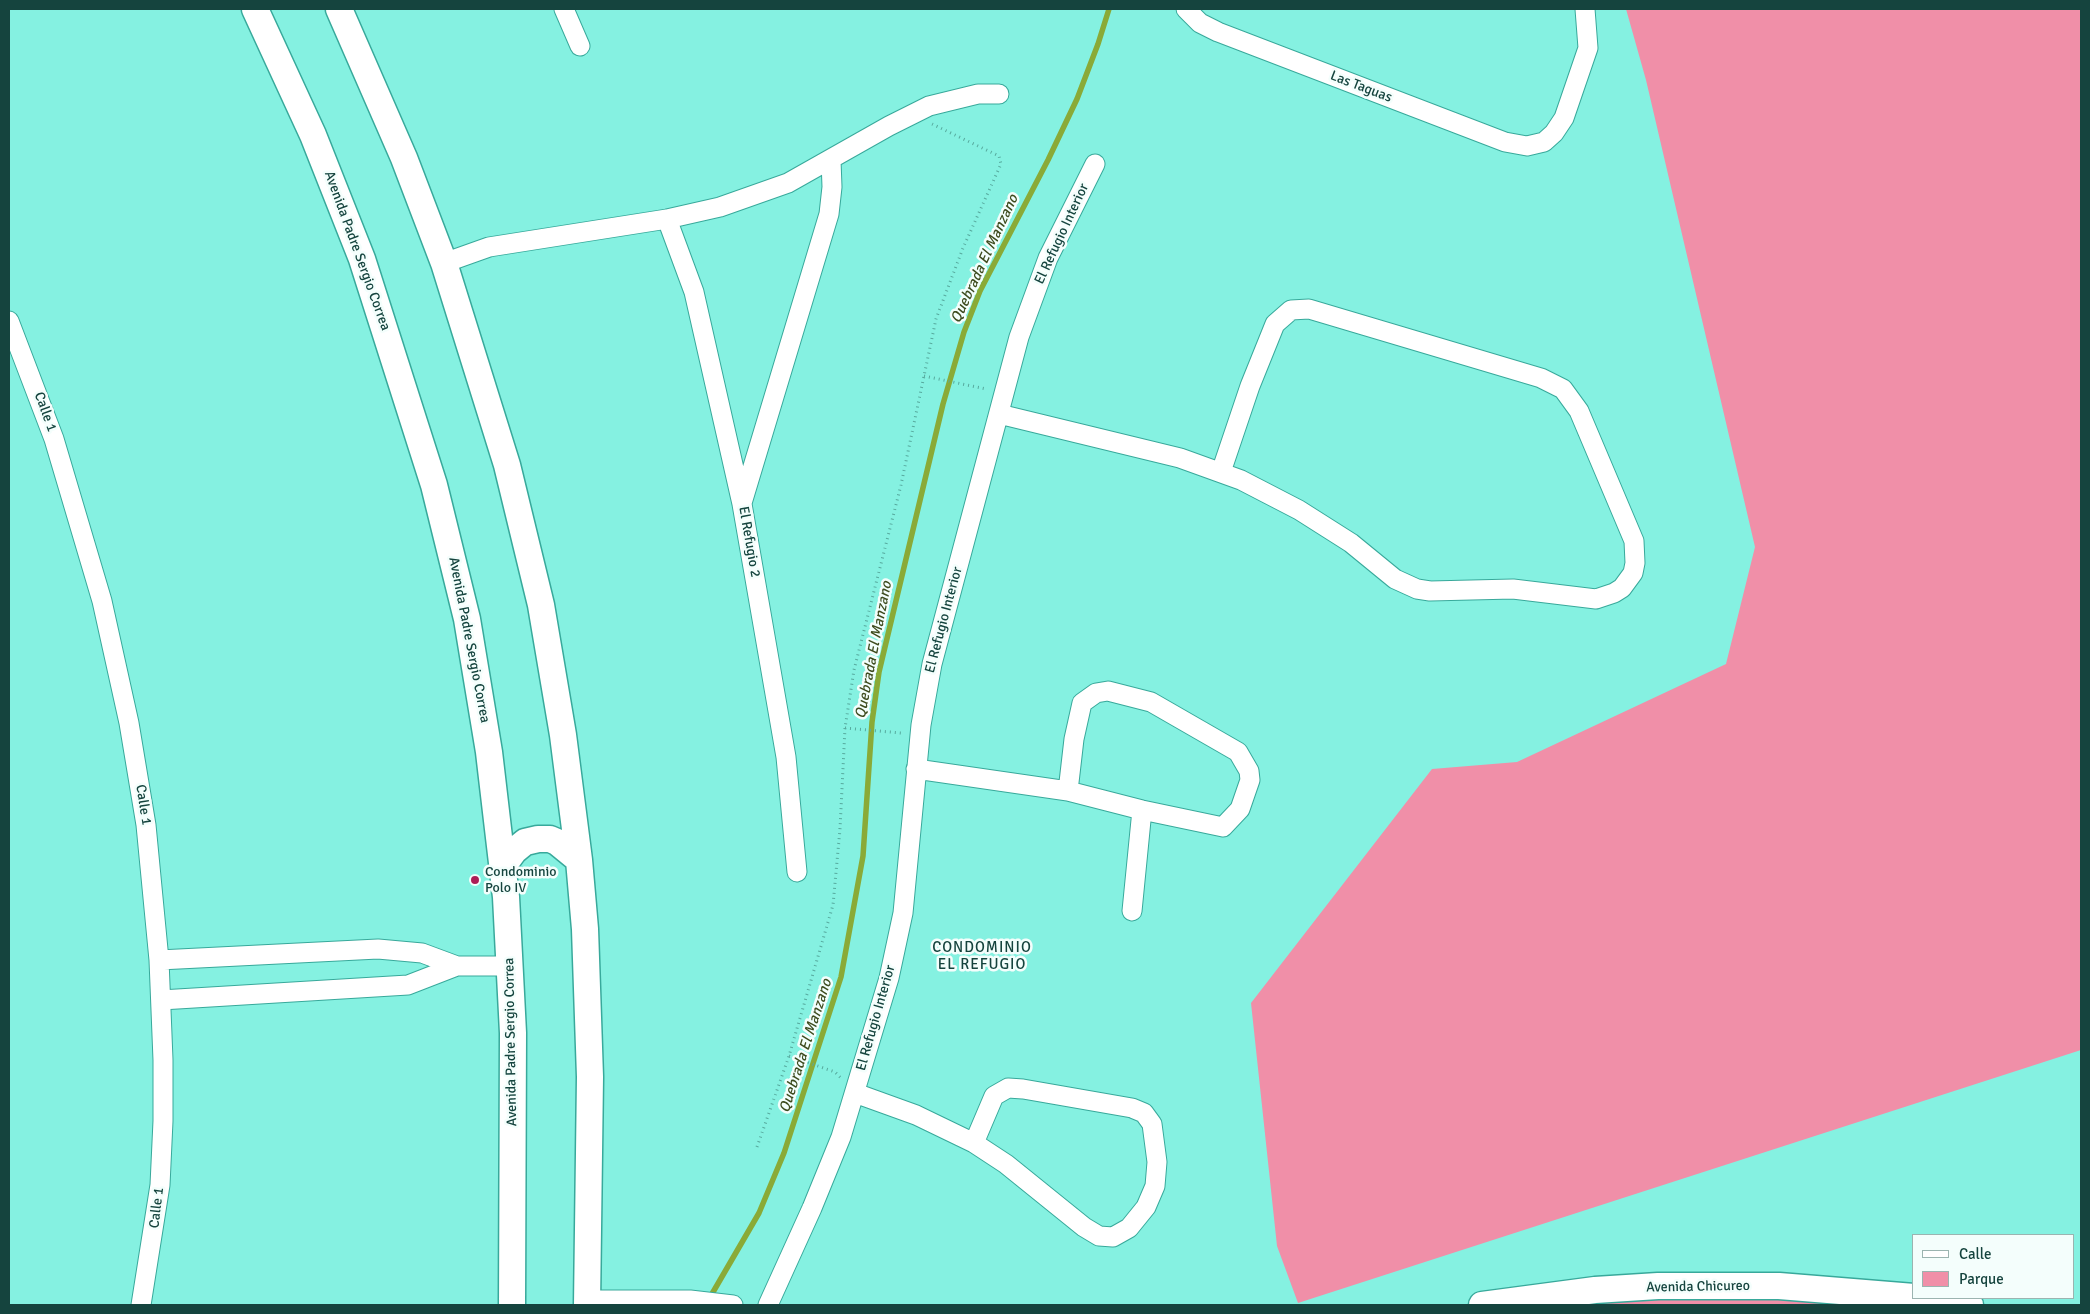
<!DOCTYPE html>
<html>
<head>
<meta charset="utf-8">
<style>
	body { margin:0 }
	#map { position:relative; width:2090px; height:1314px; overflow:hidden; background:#85f1e1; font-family:Signika,sans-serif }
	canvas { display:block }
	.frame { position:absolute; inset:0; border:10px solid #15443e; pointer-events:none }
	.legend { position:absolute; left:1912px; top:1234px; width:162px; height:65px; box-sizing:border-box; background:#f4fefc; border:1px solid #9bb4b0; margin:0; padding:6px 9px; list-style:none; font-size:15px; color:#15443e }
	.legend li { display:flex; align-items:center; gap:10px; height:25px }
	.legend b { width:25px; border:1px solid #9bb4b0 }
</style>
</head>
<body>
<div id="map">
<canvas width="2090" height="1314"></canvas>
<div class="frame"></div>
<ul class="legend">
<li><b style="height:6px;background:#fff"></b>Calle</li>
<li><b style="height:14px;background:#f08fa8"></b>Parque</li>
</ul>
</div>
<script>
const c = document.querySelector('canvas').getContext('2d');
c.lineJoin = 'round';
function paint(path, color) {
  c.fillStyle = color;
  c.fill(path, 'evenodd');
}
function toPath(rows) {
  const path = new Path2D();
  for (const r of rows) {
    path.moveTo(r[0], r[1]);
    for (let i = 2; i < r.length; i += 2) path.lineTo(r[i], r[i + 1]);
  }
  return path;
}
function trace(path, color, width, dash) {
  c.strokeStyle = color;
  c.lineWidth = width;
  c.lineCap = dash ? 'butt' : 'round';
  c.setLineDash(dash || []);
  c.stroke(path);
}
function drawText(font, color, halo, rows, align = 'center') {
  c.font = font + ' Signika,sans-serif';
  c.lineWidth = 5;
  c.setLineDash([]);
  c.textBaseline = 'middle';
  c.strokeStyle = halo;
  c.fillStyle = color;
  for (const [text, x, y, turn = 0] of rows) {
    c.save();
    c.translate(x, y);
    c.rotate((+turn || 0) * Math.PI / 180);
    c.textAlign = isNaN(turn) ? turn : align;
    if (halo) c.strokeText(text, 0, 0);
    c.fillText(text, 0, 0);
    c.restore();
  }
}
paint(toPath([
	[1626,9,2081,9,2081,1050,1298,1303,1277,1246,1251,1003,1432,769,1517,762,1726,664,1755,547,1646,80],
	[1700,1297,1778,1298,1884,1305,1570,1305]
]), '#f08fa8');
trace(toPath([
	[709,1299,759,1213,784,1153,841,977,863,856,872,722,879,672,943,404,964,332,980,291,1048,160,1077,99,1098,44,1109,9]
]), '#8aaa37', 5.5);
const street = toPath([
	[564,9,580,46],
	[1186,9,1200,23,1218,32,1505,142,1527,146,1544,142,1554,133,1564,118,1588,48,1585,9],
	[667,219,694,292,742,504,786,757,797,872],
	[444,263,489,247,667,219,720,207,788,183,889,126,929,106,978,94,999,94],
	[9,321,54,439,102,601,129,723,146,825,159,960,163,1060,163,1121,160,1185,141,1305],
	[999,414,1180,458,1241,480,1299,510,1351,543,1395,579,1417,589,1430,591,1513,589,1596,599,1614,593,1622,588,1633,573,1635,563,1634,541,1579,411,1563,389,1541,378,1309,309,1291,310,1275,324,1250,386,1221,472],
	[742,503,829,214,832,187,831,160],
	[916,769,1068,791,1142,810,1223,827,1240,809,1250,780,1249,771,1238,752,1151,702,1108,691,1096,693,1082,703,1074,739,1068,791],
	[1132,911,1142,810],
	[159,960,378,949,422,953,457,966,510,966],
	[161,1000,408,985,457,966],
	[855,1093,916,1115,974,1143,1006,1164,1084,1227,1099,1236,1113,1237,1129,1228,1146,1207,1155,1186,1157,1162,1152,1124,1144,1113,1132,1108,1023,1089,1008,1088,994,1096,974,1143],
	[587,1300,690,1300,733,1305],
	[768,1305,812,1208,841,1137,889,978,903,913,921,725,932,664,1019,337,1048,258,1095,164]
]);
const secondary = toPath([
	[255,9,313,135,362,259,434,485,467,619,489,752,506,897,513,1033,512,1305],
	[339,9,404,158,444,263,507,465,541,605,563,735,579,860,585,929,590,1077,587,1305],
	[503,866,514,851,525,842,538,839,550,839,557,842,579,860],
	[1917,1298,1970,1305],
	[1482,1305,1595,1290,1658,1286,1779,1286,1914,1297]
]);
trace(street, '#38a99b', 21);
trace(secondary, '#38a99b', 29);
trace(toPath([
	[924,376,986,389],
	[845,728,901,733],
	[789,1056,835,1072,841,1078],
	[757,1147,789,1056,833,905,840,829,845,728,854,670,901,485,936,319,963,248,1001,164,999,156,932,124]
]), '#57aa9e', 3, [1, 4]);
trace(street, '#fff', 19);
trace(secondary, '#fff', 26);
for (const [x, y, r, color] of [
	[475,880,5,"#ac1d56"]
]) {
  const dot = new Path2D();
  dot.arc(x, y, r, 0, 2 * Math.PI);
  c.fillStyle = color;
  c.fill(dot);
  trace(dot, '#f4fefc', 2);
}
drawText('14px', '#15443e', '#f4fefc', [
	["Las Taguas",1361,87,21],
	["El Refugio Interior",1062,234,-65],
	["Avenida Padre Sergio Correa",357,251,70],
	["Calle 1",45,412,70],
	["El Refugio 2",749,542,80],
	["El Refugio Interior",944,620,-75],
	["Avenida Padre Sergio Correa",469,640,79],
	["Calle 1",143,805,81],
	["El Refugio Interior",876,1018,-74],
	["Avenida Padre Sergio Correa",511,1042,-91],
	["Calle 1",157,1208,-83],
	["Avenida Chicureo",1698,1287,-1]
]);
drawText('14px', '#15443e', '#f4fefc', [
	["Condominio",485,872],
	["Polo IV",485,888]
], 'left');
drawText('italic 15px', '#3e4c1f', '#f4fefc', [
	["Quebrada El Manzano",985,259,-65],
	["Quebrada El Manzano",874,650,-79],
	["Quebrada El Manzano",806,1046,-72]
]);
c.letterSpacing = '1px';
drawText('15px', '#15443e', '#f4fefc', [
	["CONDOMINIO",982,948],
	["EL REFUGIO",982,965]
]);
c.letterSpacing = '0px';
</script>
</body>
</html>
